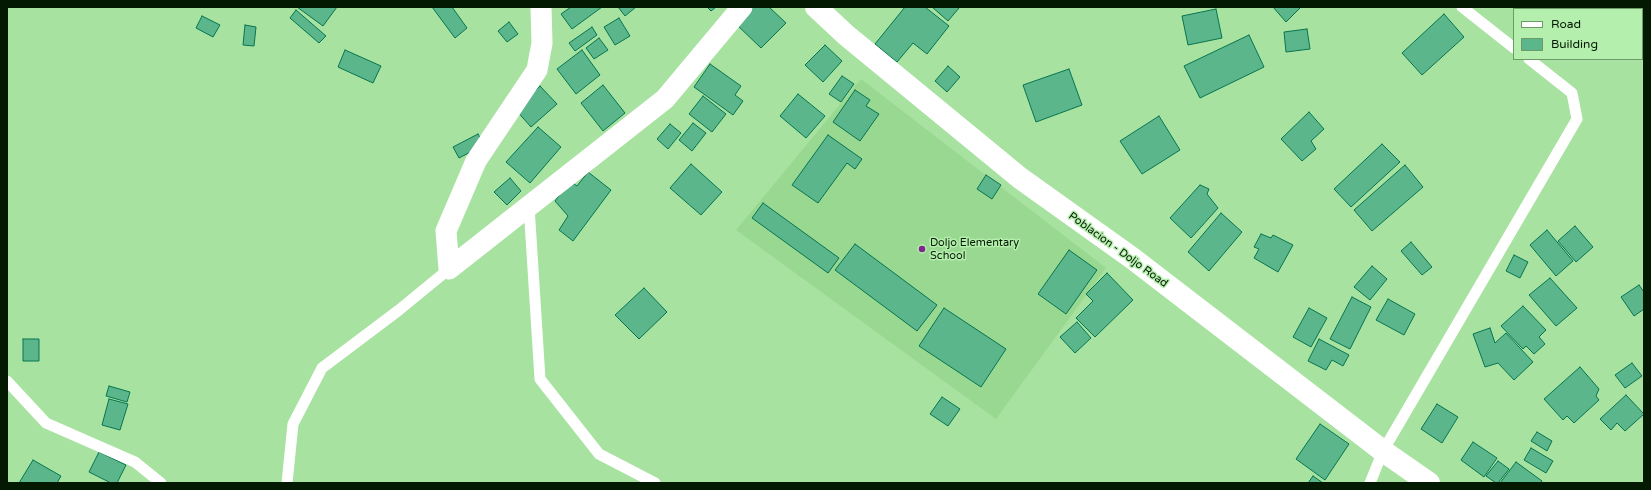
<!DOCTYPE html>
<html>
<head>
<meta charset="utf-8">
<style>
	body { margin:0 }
	#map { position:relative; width:1651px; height:490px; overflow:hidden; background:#a8e2a0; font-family:"Varela Round",sans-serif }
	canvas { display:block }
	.frame { position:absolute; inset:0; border:8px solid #041902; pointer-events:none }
	.legend { position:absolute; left:1513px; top:8px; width:130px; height:52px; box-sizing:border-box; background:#b5efad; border:1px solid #6e9969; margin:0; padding:5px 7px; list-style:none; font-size:12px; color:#041902 }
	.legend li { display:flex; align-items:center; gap:8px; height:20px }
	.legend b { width:20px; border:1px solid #6e9969 }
</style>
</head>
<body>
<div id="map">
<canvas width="1651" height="490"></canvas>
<div class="frame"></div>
<ul class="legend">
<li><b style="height:5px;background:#fff"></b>Road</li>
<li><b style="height:11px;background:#5cb68c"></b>Building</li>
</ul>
</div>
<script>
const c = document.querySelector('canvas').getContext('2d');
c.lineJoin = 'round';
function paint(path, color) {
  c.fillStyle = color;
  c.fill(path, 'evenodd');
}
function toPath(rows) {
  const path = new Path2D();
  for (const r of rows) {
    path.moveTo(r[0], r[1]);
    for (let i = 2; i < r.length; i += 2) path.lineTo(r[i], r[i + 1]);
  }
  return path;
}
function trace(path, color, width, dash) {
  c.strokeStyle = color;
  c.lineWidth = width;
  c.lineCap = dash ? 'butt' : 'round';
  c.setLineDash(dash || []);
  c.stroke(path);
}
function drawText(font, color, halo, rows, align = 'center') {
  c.font = font + ' "Varela Round",sans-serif';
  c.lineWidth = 3;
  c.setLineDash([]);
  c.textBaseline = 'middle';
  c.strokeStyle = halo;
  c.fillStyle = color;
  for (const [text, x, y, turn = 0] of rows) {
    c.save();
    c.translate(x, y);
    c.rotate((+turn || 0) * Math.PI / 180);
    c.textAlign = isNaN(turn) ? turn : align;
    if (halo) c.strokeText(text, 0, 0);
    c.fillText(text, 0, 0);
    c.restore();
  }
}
paint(toPath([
	[861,79,1106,268,996,419,736,230]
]), '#99d891');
const building = toPath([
	[297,7,337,7,323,26,297,7],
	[432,7,452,7,467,28,455,38,432,7],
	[571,7,602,7,572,29,561,14,571,7],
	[618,7,636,7,625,16,618,7],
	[707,7,716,7,711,11,707,7],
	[753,7,769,7,786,23,761,48,736,24,753,7],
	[905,7,925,7,949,26,927,54,913,43,897,62,875,44,905,7],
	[932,7,957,7,959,8,948,21,932,7],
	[1273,7,1299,7,1300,8,1286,22,1273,7],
	[1216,9,1222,38,1188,45,1182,16,1216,9],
	[296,10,326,36,319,43,290,18,296,10],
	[1444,14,1464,37,1422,75,1402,53,1444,14],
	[202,16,220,25,213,37,196,28,202,16],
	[619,18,630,36,615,45,604,27,619,18],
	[509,22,518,34,507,42,498,31,509,22],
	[245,25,256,27,254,46,243,45,245,25],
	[592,27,597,35,575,51,569,43,592,27],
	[1307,29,1310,49,1286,52,1284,32,1307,29],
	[1249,35,1264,67,1200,98,1184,66,1249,35],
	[599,38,608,50,594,59,586,48,599,38],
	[825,45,842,61,823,82,805,65,825,45],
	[345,50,381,66,373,83,338,67,345,50],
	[582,50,600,75,576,94,557,69,582,50],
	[710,64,741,86,735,95,743,101,733,115,694,87,710,64],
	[948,66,960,77,947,92,935,81,948,66],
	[1069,69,1082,105,1036,122,1023,85,1069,69],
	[842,76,854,84,841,102,829,94,842,76],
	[603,85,625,113,603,131,581,103,603,85],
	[540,86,557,104,531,127,515,109,540,86],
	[855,90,870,100,866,106,879,114,860,141,833,122,855,90],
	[798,94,825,116,806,138,780,116,798,94],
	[703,96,726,114,712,132,689,114,703,96],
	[1309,112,1324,129,1311,141,1316,149,1302,161,1281,139,1309,112],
	[1159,116,1180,150,1142,174,1120,141,1159,116],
	[693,123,706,133,692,151,679,140,693,123],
	[670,124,681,133,668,149,657,139,670,124],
	[538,127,561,147,530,183,506,162,538,127],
	[478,134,484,145,459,158,453,147,478,134],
	[828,135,862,159,855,169,847,163,818,203,792,185,828,135],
	[1382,144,1400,162,1351,207,1334,189,1382,144],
	[691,164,722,192,701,215,670,188,691,164],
	[1405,165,1423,187,1372,231,1354,210,1405,165],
	[588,172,611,190,573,241,559,230,568,216,555,201,570,181,577,186,588,172],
	[986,175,1001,185,992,199,977,189,986,175],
	[510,178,521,191,507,205,494,192,510,178],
	[1200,185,1209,189,1207,194,1218,208,1191,238,1170,218,1200,185],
	[763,203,839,258,828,273,752,218,763,203],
	[1221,213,1242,232,1209,271,1188,252,1221,213],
	[1575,226,1593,247,1576,262,1558,241,1575,226],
	[1547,230,1573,261,1556,276,1530,245,1547,230],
	[1261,234,1271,238,1273,235,1293,245,1278,272,1254,258,1259,249,1254,247,1261,234],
	[1411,242,1432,267,1422,275,1401,251,1411,242],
	[855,244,937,305,917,331,835,270,855,244],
	[1069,250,1097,270,1066,314,1038,294,1069,250],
	[1514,255,1528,262,1520,278,1506,271,1514,255],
	[1372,266,1387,279,1370,300,1354,287,1372,266],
	[1107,273,1133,300,1095,337,1076,318,1093,301,1086,294,1107,273],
	[1550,278,1577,308,1556,326,1529,295,1550,278],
	[1639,285,1644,292,1644,309,1634,316,1621,297,1639,285],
	[644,288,667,312,639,339,615,315,644,288],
	[1352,297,1371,307,1350,349,1330,339,1352,297],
	[1388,299,1415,314,1404,335,1376,320,1388,299],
	[1523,306,1546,330,1539,337,1545,344,1534,354,1526,346,1523,349,1501,326,1523,306],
	[944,308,1006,349,981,387,919,346,944,308],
	[1309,308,1327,318,1311,347,1293,337,1309,308],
	[1077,322,1091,338,1075,353,1060,337,1077,322],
	[1490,328,1495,343,1506,333,1533,362,1514,380,1498,363,1485,367,1473,334,1490,328],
	[23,339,39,339,39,361,23,361,23,339],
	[1319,339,1349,355,1343,366,1332,360,1326,370,1308,361,1319,339],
	[1632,363,1642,376,1625,388,1615,375,1632,363],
	[1580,367,1599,389,1596,396,1599,400,1574,423,1567,416,1563,420,1544,399,1580,367],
	[109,386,130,392,127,402,106,396,109,386],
	[1626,395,1644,414,1625,431,1617,423,1611,430,1600,419,1626,395],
	[942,397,960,409,948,426,930,414,942,397],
	[109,399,128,404,120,430,102,425,109,399],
	[1437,404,1458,417,1442,443,1421,429,1437,404],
	[1320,424,1349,444,1325,480,1296,459,1320,424],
	[1537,432,1552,441,1547,451,1531,441,1537,432],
	[1473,442,1497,458,1484,477,1461,460,1473,442],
	[1531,448,1553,461,1546,473,1524,460,1531,448],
	[99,452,126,465,117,483,111,483,89,472,99,452],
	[33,460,61,476,57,483,19,483,33,460],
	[1498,461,1509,469,1498,483,1496,483,1486,476,1498,461],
	[1516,462,1542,481,1541,483,1500,483,1516,462],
	[1313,476,1323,483,1308,483,1313,476]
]);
paint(building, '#5cb68c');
trace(building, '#06744e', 1);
trace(toPath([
	[1462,7,1514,48],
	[529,206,540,379,599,454,655,483],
	[7,381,46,423,135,462,161,483],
	[287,483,293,424,322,368,399,310,449,269],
	[1370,483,1383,451,1577,119,1572,93,1529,59]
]), '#fff', 11);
trace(toPath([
	[449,269,665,99,742,7],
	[449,269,446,231,476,161,537,70,542,43,541,7]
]), '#fff', 21);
trace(toPath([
	[816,7,846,35,1020,178,1132,258,1383,451,1429,483]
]), '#fff', 22);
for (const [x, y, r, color] of [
	[922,249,4,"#812490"]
]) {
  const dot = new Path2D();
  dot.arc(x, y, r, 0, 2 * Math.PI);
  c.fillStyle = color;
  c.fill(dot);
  trace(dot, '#b5efad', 1.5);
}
drawText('11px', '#041902', '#b5efad', [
	["Doljo Elementary",930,243],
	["School",930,256]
], 'left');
drawText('11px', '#041902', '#b5efad', [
	["Poblacion - Doljo Road",1118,250,36]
]);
</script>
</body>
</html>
